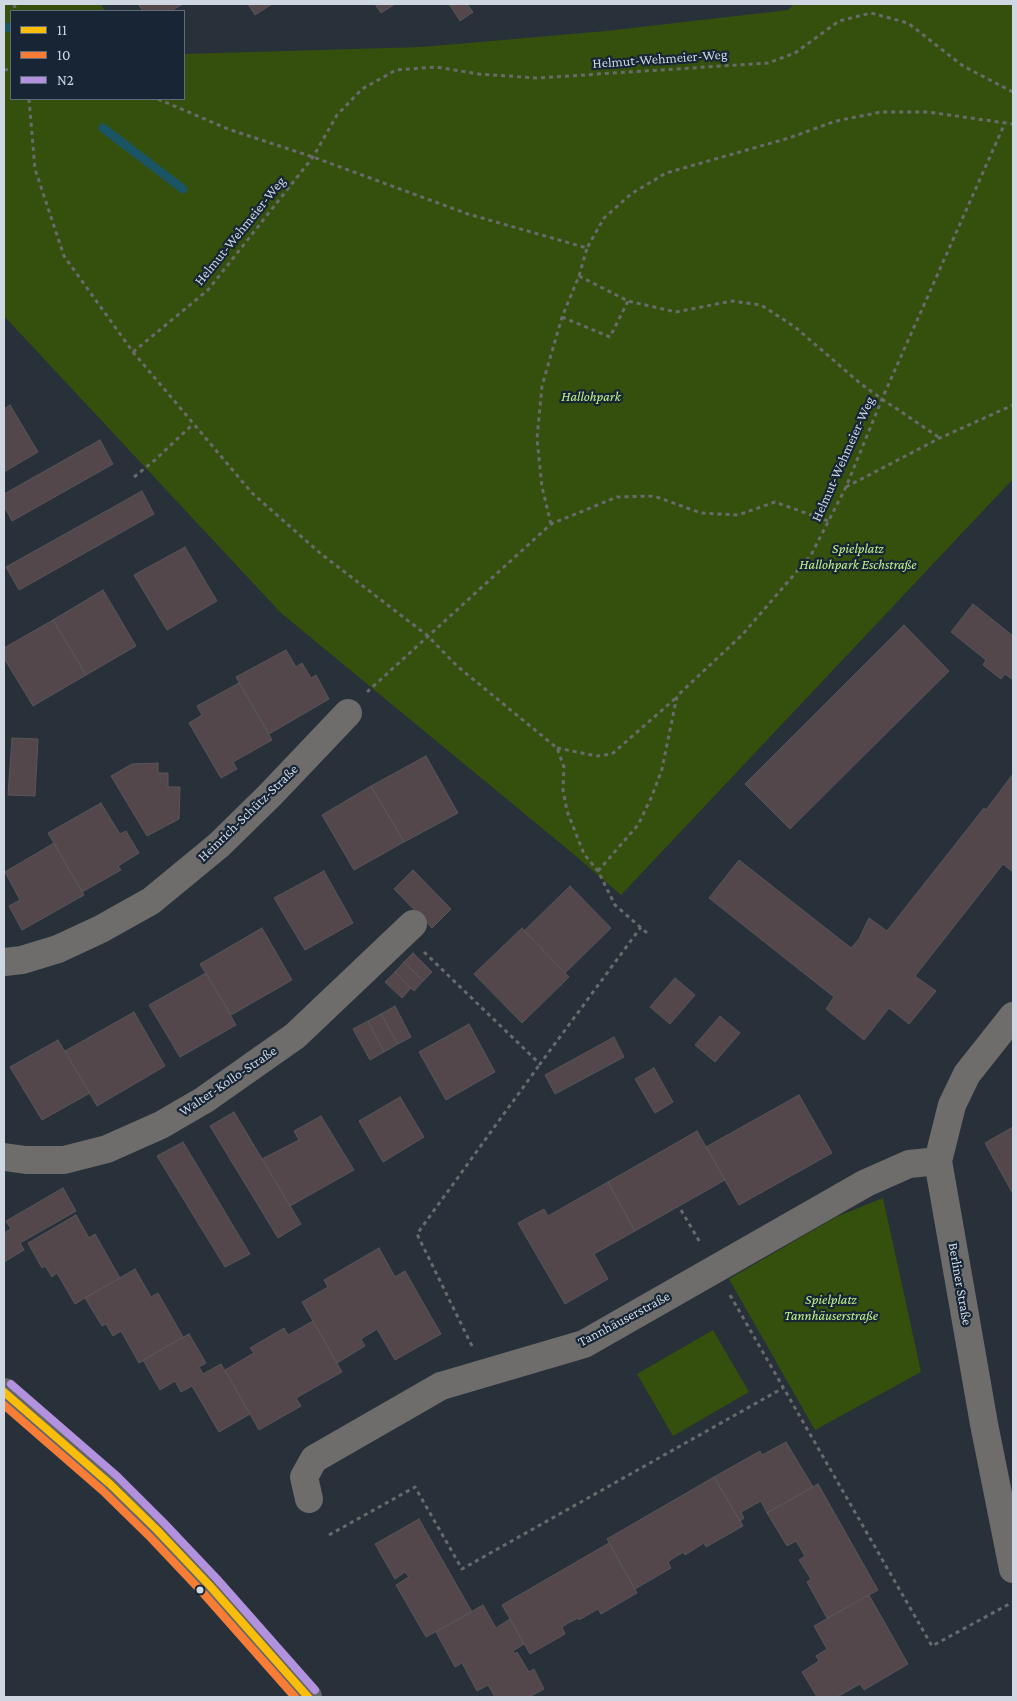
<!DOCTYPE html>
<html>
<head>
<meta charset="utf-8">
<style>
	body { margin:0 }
	#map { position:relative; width:1017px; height:1701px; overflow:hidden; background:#283039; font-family:"Crimson Pro",serif }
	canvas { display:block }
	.frame { position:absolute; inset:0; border:5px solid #cfd7e3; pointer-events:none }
	.legend { position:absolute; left:10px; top:10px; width:175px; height:90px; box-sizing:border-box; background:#172535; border:1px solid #616c7b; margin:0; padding:6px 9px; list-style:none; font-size:15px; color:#cfd7e3 }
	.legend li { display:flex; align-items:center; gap:10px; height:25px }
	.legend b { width:25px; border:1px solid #616c7b }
</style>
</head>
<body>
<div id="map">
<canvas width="1017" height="1701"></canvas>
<div class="frame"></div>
<ul class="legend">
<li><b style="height:6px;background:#fabd09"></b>11</li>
<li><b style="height:6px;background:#f77c36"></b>10</li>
<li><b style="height:6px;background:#b291df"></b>N2</li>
</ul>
</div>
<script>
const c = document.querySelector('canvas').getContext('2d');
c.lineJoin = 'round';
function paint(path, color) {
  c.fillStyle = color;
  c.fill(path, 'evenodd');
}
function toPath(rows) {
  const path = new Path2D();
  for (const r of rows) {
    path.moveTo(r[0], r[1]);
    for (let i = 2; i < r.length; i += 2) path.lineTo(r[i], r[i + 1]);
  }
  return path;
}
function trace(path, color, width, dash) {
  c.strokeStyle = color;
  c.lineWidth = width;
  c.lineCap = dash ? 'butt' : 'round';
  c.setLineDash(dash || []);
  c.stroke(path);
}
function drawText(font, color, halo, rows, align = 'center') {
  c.font = font + ' "Crimson Pro",serif';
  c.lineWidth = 4.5;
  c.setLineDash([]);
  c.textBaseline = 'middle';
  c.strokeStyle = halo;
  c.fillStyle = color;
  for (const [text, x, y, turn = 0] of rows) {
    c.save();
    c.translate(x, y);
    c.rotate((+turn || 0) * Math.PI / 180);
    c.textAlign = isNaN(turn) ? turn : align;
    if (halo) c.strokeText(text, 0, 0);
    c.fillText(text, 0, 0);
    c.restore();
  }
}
paint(toPath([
	[4,4,101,4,105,11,11,11,11,99,184,99,184,54,422,47,606,31,788,10,794,4,1013,4,1013,479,621,895,577,857,281,613,4,316],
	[883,1198,921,1372,815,1430,729,1279,836,1217],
	[713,1330,749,1392,673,1436,637,1374]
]), '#35500c');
trace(toPath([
	[4,27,11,28],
	[103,128,183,189]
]), '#1b5565', 9);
const building = toPath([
	[138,4,183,4,171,11,143,11,138,4],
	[248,4,272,4,255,15,248,4],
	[375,4,395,4,381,13,375,4],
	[449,4,467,4,473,12,460,21,449,4],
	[10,405,38,452,4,472,4,409,10,405],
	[100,440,113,464,12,521,4,506,4,494,100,440],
	[142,491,154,514,19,590,6,567,142,491],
	[185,547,217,601,167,630,134,575,185,547],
	[103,590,136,646,86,675,53,620,103,590],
	[973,604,1013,636,1013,680,1005,674,1001,679,983,665,986,660,951,632,973,604],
	[53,620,86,675,33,706,4,658,4,648,53,620],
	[904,625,949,671,790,829,745,784,904,625],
	[286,650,296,667,302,663,311,678,316,675,329,699,269,734,236,677,286,650],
	[239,683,272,740,233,762,237,769,221,778,189,723,202,715,197,706,239,683],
	[12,738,38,739,35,796,8,795,12,738],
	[426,756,458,813,404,842,371,786,426,756],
	[158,763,158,773,168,773,168,787,180,787,179,819,147,836,111,776,132,764,158,763],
	[1013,774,1013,872,1003,864,915,976,936,991,909,1024,889,1008,864,1040,826,1009,834,997,709,898,739,860,851,948,859,939,869,918,887,931,984,808,986,810,1013,774],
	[371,786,404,842,354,870,322,815,371,786],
	[101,803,120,834,126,831,139,853,118,866,121,870,82,892,48,833,101,803],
	[54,843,84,895,22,930,9,906,20,900,5,872,54,843],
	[413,870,451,909,432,928,394,889,413,870],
	[324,871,353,923,305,950,274,898,324,871],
	[570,886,611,928,565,973,524,931,570,886],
	[262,928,292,980,231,1015,200,964,262,928],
	[522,928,569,977,522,1023,474,974,522,928],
	[413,953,432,972,423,981,404,962,413,953],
	[404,962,423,981,414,991,395,972,404,962],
	[395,972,411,988,402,998,385,982,395,972],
	[206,973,236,1025,180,1057,149,1005,206,973],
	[675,978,695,995,670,1024,650,1007,675,978],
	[395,1006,411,1037,398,1044,381,1014,395,1006],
	[134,1012,165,1066,97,1106,65,1051,134,1012],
	[381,1014,398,1044,384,1052,368,1021,381,1014],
	[720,1016,740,1033,715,1062,695,1045,720,1016],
	[368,1021,384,1052,370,1060,353,1029,368,1021],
	[469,1024,495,1072,446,1100,419,1052,469,1024],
	[614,1037,624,1057,555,1094,545,1075,614,1037],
	[58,1040,90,1093,42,1120,10,1067,58,1040],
	[654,1068,673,1102,655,1113,635,1079,654,1068],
	[799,1095,832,1153,739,1205,706,1147,799,1095],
	[400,1097,424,1137,383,1162,359,1121,400,1097],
	[234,1112,301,1224,278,1238,210,1126,234,1112],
	[321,1116,354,1170,290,1206,262,1159,299,1140,294,1131,321,1116],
	[1013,1127,1013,1194,985,1143,1013,1127],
	[697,1131,725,1180,635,1231,608,1182,697,1131],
	[183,1142,250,1254,225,1267,157,1156,183,1142],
	[608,1182,635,1231,594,1254,608,1279,565,1304,518,1223,544,1209,548,1216,608,1182],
	[63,1188,76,1211,20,1243,24,1250,4,1262,4,1233,11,1229,6,1221,63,1188],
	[76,1215,89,1238,95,1234,120,1278,75,1304,57,1273,52,1277,45,1266,42,1268,28,1243,76,1215],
	[379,1248,395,1277,405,1271,441,1334,395,1360,377,1329,361,1339,365,1346,337,1363,302,1302,328,1287,324,1280,379,1248],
	[135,1269,151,1297,158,1293,183,1337,139,1363,121,1331,113,1336,106,1324,102,1326,85,1298,135,1269],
	[313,1321,342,1372,296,1398,301,1406,259,1430,225,1370,254,1353,250,1348,284,1328,288,1335,313,1321],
	[189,1334,206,1363,199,1367,203,1374,221,1364,250,1414,219,1432,192,1386,181,1392,175,1381,160,1390,143,1360,189,1334],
	[786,1442,813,1487,767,1513,761,1501,741,1512,744,1518,740,1521,714,1477,760,1451,762,1455,786,1442],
	[714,1477,743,1526,706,1547,704,1543,685,1555,684,1552,675,1557,668,1562,671,1568,635,1589,607,1539,714,1477],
	[818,1484,878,1590,827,1618,807,1582,811,1579,799,1560,805,1556,796,1541,787,1546,767,1513,818,1484],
	[419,1519,472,1612,426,1637,396,1585,409,1577,405,1572,395,1579,375,1544,419,1519],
	[609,1543,637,1593,601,1614,598,1609,579,1620,578,1618,570,1622,562,1627,565,1634,530,1654,502,1605,609,1543],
	[869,1595,908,1664,864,1690,860,1684,837,1697,817,1697,802,1672,819,1661,816,1656,827,1649,814,1626,869,1595],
	[483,1605,496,1628,510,1619,524,1644,513,1651,515,1654,517,1652,529,1672,534,1669,544,1689,529,1697,495,1697,488,1685,477,1691,462,1663,455,1667,436,1632,483,1605]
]);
paint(building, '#53474b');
trace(building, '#58565a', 1);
trace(toPath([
	[14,4,16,11],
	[4,70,11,69],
	[29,99,35,169,64,256,133,352,252,493,320,553,428,636,457,666,557,748,564,767,563,790,567,811,584,854,598,871,615,905,647,933],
	[158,99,228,129,313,157,468,214,587,248,604,218,631,194,666,173,789,138,836,121,881,112,928,112,1013,124],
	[579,276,628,301,676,312,732,301,761,305,795,327,861,384,882,399,940,438],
	[562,317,610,337,628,301],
	[133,352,208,290,313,157,337,115,362,89,396,70,436,67,479,74,537,78,768,63,795,53,839,21,871,13,908,23,963,66,1013,92],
	[134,477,155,460,193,424],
	[846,487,940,438,1013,405],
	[551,524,542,487,537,439,542,386,562,317,579,276,587,248],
	[367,692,551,524,617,497,654,496,701,513,738,515,775,502,828,521],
	[557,748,597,756,612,754,677,697],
	[598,871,638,825,652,796,662,769,677,696,742,635,811,555,846,487,882,399,1005,123],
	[424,952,540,1064,641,927],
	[681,1210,701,1244],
	[730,1295,932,1646,1013,1602],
	[472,1346,417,1234,540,1064],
	[329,1535,415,1487,462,1569,783,1388]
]), '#696a6b', 3, [4, 4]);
trace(toPath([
	[4,962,22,960,58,949,101,929,151,901,219,845,270,795,348,713],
	[1013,1016,967,1074,952,1105,938,1161,984,1424,1013,1569],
	[4,1157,26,1160,64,1160,107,1149,161,1125,204,1100,295,1036,413,924],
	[309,1499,304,1477,314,1459,441,1386,584,1344,866,1183,909,1164,938,1161]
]), '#6e6d6c', 28);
trace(toPath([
	[4,1392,110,1484,157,1530,210,1586,308,1697]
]), '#646667', 28);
trace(toPath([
	[4,1392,110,1484,157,1530,210,1586,308,1697]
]), '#fabd09', 8);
trace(toPath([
	[4,1405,103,1491,150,1537,203,1593,295,1697]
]), '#f77c36', 8);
trace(toPath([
	[11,1384,117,1476,164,1523,217,1579,315,1690]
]), '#b291df', 8);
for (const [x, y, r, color] of [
	[200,1590,4.5,"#cfd7e3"]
]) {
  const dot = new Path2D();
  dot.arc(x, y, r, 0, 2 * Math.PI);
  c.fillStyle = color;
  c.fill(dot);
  trace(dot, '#172535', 2);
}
drawText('14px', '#cfd7e3', '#172535', [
	["Helmut-Wehmeier-Weg",660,59,-4],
	["Helmut-Wehmeier-Weg",240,231,-51],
	["Helmut-Wehmeier-Weg",843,459,-66],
	["Heinrich-Schütz-Straße",248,813,-44],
	["Walter-Kollo-Straße",228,1081,-34],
	["Berliner Straße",960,1284,80],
	["Tannhäuserstraße",624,1319,-28]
]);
drawText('italic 14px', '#c1f28a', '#172535', [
	["Hallohpark",591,397],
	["Spielplatz",858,549],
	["Hallohpark Eschstraße",858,565],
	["Spielplatz",831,1300],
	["Tannhäuserstraße",831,1316]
]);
</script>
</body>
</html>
